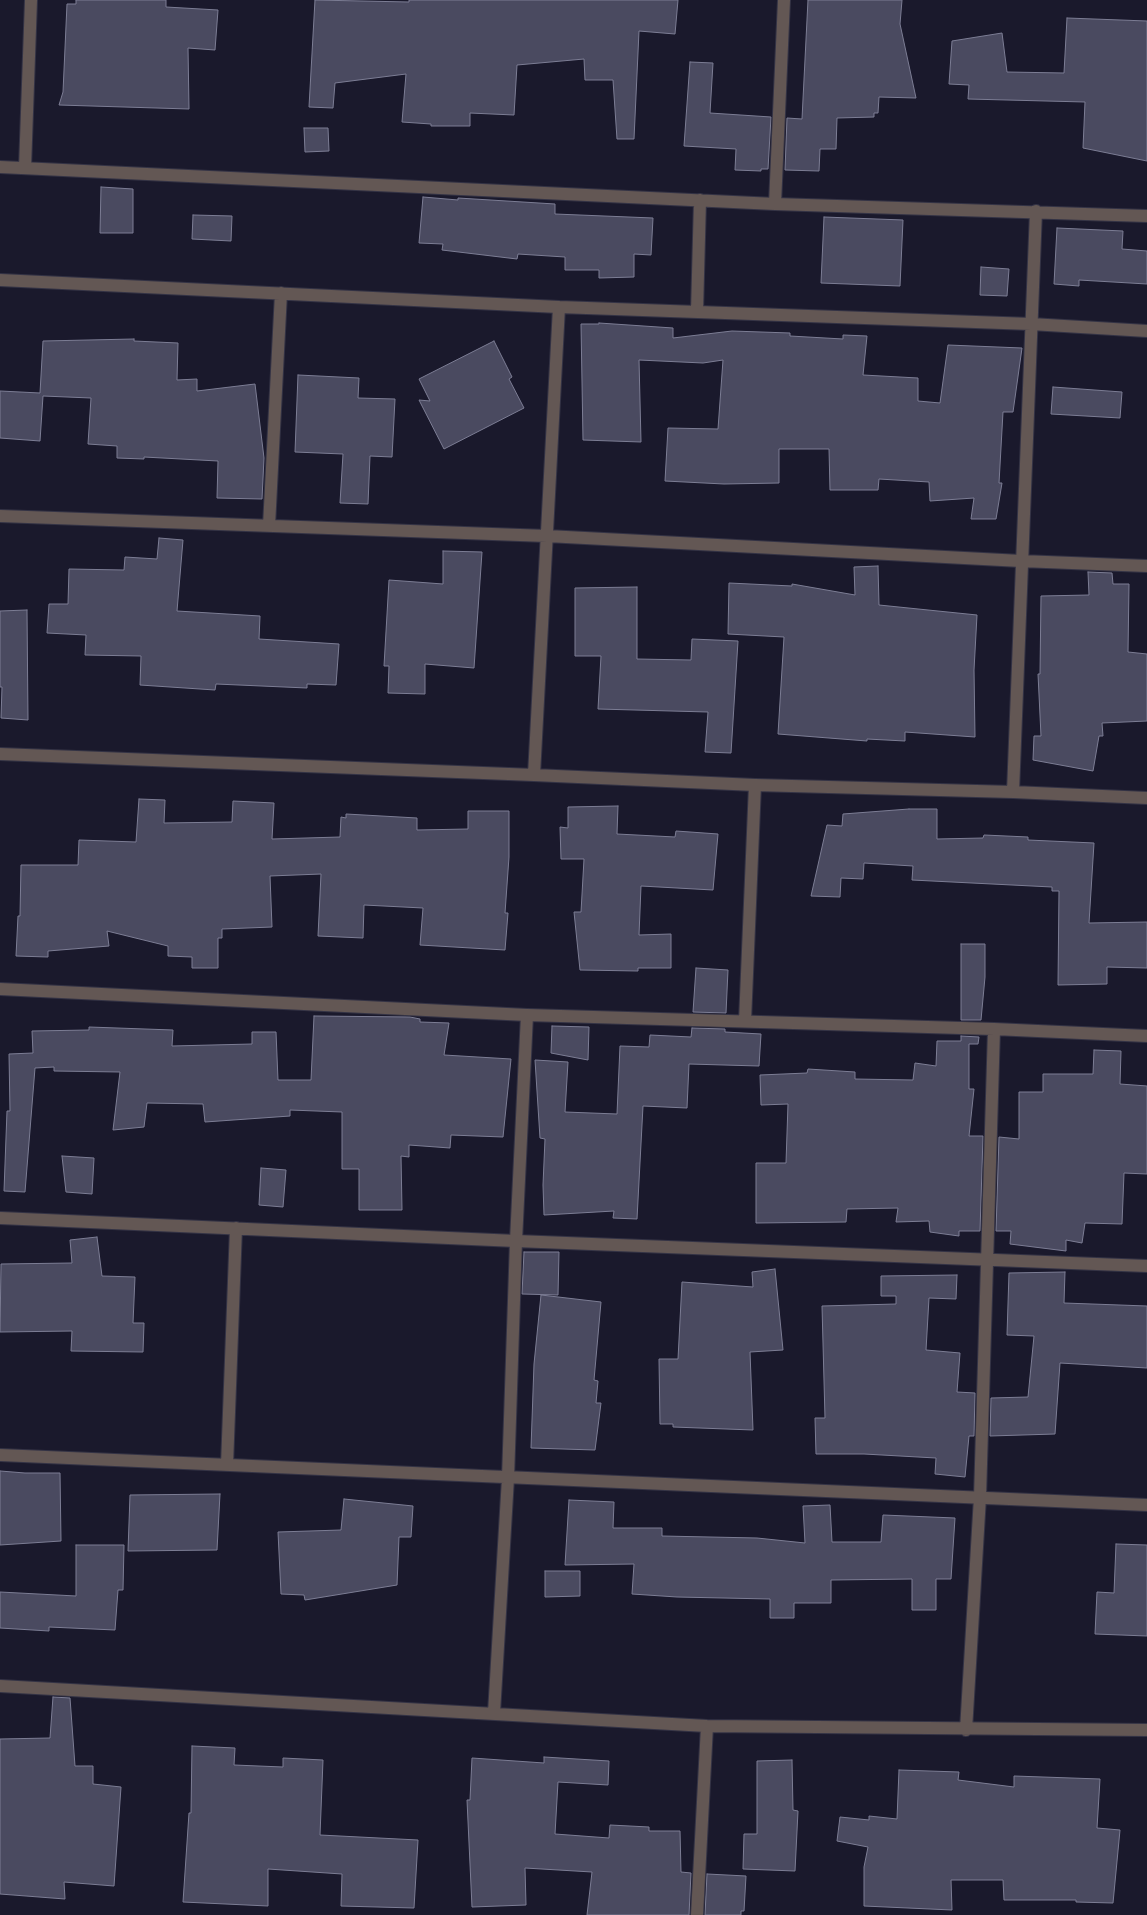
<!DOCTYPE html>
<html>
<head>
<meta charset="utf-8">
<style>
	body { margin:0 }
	canvas { display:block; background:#1a192c }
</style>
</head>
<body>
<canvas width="1147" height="1915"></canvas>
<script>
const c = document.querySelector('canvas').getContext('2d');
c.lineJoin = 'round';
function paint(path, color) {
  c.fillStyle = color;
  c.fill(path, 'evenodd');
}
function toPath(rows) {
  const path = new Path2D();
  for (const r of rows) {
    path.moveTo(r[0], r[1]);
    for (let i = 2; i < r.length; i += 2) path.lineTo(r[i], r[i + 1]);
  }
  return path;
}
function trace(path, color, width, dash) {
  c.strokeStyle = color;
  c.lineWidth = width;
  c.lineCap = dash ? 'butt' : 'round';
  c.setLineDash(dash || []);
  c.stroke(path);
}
const building = toPath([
	[76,0,166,0,166,7,218,10,215,50,188,48,189,109,59,105,63,92,67,4,76,4,76,0],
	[315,0,409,2,409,0,678,0,675,34,639,31,634,139,617,139,613,80,585,80,584,59,517,65,514,115,470,113,470,126,431,126,431,124,402,122,406,74,335,83,333,108,309,107,315,0],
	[808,0,902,0,900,24,916,98,879,97,878,113,874,113,874,117,837,118,836,149,820,149,819,171,785,170,787,118,802,119,808,0],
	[1067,18,1147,21,1147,161,1083,148,1085,102,968,99,969,85,949,84,952,41,1002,33,1007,72,1064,73,1067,18],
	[690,62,713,63,710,113,771,117,768,169,761,169,761,171,735,170,736,149,684,146,690,62],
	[304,128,328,128,329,151,305,152,304,128],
	[101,187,133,189,133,233,100,233,101,187],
	[423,197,458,200,458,198,555,204,555,214,653,218,651,255,634,254,634,277,599,278,599,270,565,270,565,257,518,254,517,259,442,250,443,244,419,243,423,197],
	[193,215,232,216,231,241,192,239,193,215],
	[824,217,903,220,900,286,821,283,824,217],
	[1057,228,1123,231,1122,249,1147,251,1147,284,1079,280,1079,286,1054,284,1057,228],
	[981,267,1009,269,1007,296,980,295,981,267],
	[599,323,673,328,673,338,732,331,790,333,790,336,843,339,843,335,867,336,863,375,918,378,918,401,940,403,948,345,1022,348,1013,412,1003,412,999,483,1002,483,996,519,971,519,974,498,930,501,929,482,879,479,878,490,830,490,829,449,779,449,779,483,724,484,665,481,668,428,718,429,723,360,703,363,639,360,641,442,583,440,581,324,599,324,599,323],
	[134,339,134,341,178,343,177,380,197,379,197,391,255,384,264,458,262,499,217,498,218,461,144,457,144,459,117,458,117,446,88,444,91,398,43,396,40,441,0,438,0,391,40,393,43,341,134,339],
	[494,341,512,377,509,379,524,408,444,449,419,400,430,401,419,379,494,341],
	[298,375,359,378,358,398,395,399,392,457,370,456,368,504,340,503,343,454,295,452,298,375],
	[1053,387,1122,392,1120,418,1051,414,1053,387],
	[159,538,183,540,177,611,260,616,259,639,339,644,336,685,307,684,307,688,216,684,215,690,140,685,141,656,85,655,86,635,47,633,49,604,68,604,69,569,124,570,125,557,157,559,159,538],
	[443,551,482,552,474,668,425,664,425,694,388,693,389,666,384,666,389,580,443,584,443,551],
	[878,566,879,605,977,615,974,670,975,737,905,732,905,741,867,739,867,741,778,734,784,637,728,634,729,583,792,586,792,584,855,595,854,567,878,566],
	[1088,572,1112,573,1113,584,1129,584,1128,652,1147,654,1147,721,1102,723,1103,736,1099,736,1093,771,1033,760,1034,736,1041,736,1038,674,1040,674,1041,596,1089,595,1088,572],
	[637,587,637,659,691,660,692,639,738,641,731,753,705,752,708,712,598,709,601,656,575,656,575,588,637,587],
	[27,610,28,720,1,718,2,687,0,687,0,611,27,610],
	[139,799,165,800,164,823,232,822,233,801,274,803,272,839,340,837,341,817,346,818,346,814,417,818,417,830,468,829,468,811,509,811,509,857,505,913,508,913,505,950,420,945,423,908,364,905,363,938,318,936,321,874,270,876,272,927,222,929,222,938,218,938,218,968,192,968,192,957,168,956,168,946,107,931,109,946,48,951,48,957,16,956,18,916,20,916,21,865,78,865,79,840,136,842,139,799],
	[618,806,617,834,675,837,676,831,718,834,713,890,641,886,639,935,671,934,671,968,638,968,638,971,580,970,574,912,581,912,584,859,561,859,560,827,568,828,568,807,618,806],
	[909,809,937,809,937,839,983,838,984,835,1028,837,1028,840,1094,843,1089,923,1147,922,1147,968,1107,967,1107,984,1058,985,1059,891,1052,891,1052,887,912,880,913,866,864,863,863,879,841,878,840,897,811,896,827,825,842,826,843,814,909,809],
	[961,944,985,944,985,977,981,1020,961,1020,961,944],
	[696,968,728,970,726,1013,693,1012,696,968],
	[314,1016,410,1017,420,1019,420,1022,449,1023,444,1055,511,1059,503,1137,451,1135,450,1148,409,1145,409,1157,401,1156,402,1210,359,1210,359,1169,342,1169,342,1112,290,1110,290,1116,205,1122,203,1104,147,1103,144,1127,113,1130,120,1072,54,1071,54,1067,35,1068,25,1192,4,1191,7,1111,10,1111,9,1054,33,1053,32,1031,89,1030,89,1027,173,1030,172,1046,252,1044,252,1032,276,1032,278,1080,311,1080,314,1016],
	[552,1026,589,1027,588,1060,551,1053,552,1026],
	[692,1028,725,1029,725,1032,761,1034,759,1066,689,1064,687,1108,643,1106,637,1219,613,1218,614,1211,544,1215,543,1185,545,1139,540,1138,535,1060,568,1062,565,1112,617,1114,620,1046,649,1047,650,1035,691,1037,692,1028],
	[961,1036,979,1037,978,1044,969,1044,969,1089,974,1089,969,1136,983,1136,980,1231,959,1231,959,1236,930,1232,929,1221,896,1222,898,1208,847,1209,846,1222,756,1223,756,1163,786,1163,788,1104,761,1105,760,1075,807,1073,808,1069,855,1072,855,1079,913,1080,915,1063,936,1066,937,1041,961,1041,961,1036],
	[1094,1050,1121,1051,1120,1084,1147,1086,1147,1174,1124,1173,1122,1224,1085,1223,1082,1243,1066,1240,1066,1251,1010,1244,1011,1231,996,1231,999,1137,1019,1139,1019,1092,1043,1092,1043,1074,1093,1074,1094,1050],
	[62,1156,94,1158,92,1194,66,1192,62,1156],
	[261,1168,286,1170,283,1207,259,1205,261,1168],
	[97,1237,102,1276,135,1277,133,1323,144,1323,143,1352,71,1351,72,1331,0,1332,1,1264,72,1263,70,1240,97,1237],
	[524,1252,559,1252,558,1295,522,1294,524,1252],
	[775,1269,783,1350,750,1352,753,1430,673,1427,673,1424,660,1424,659,1359,678,1359,682,1282,753,1287,752,1272,775,1269],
	[1065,1272,1064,1303,1147,1306,1147,1368,1060,1363,1055,1434,990,1436,991,1398,1028,1397,1034,1336,1007,1335,1009,1273,1065,1272],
	[957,1275,956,1299,929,1298,926,1350,960,1353,957,1392,975,1393,974,1436,969,1436,965,1477,935,1474,936,1458,864,1454,816,1454,815,1418,825,1418,822,1306,896,1304,896,1296,881,1296,881,1276,957,1275],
	[541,1295,601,1302,594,1380,598,1381,596,1403,601,1403,595,1450,531,1448,534,1364,541,1295],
	[0,1471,25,1473,60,1473,61,1541,0,1545,0,1471],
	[220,1494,217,1550,128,1551,130,1495,220,1494],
	[344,1499,413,1506,411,1537,399,1537,397,1585,305,1600,304,1595,281,1594,278,1532,341,1530,344,1499],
	[569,1500,614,1502,613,1528,662,1528,662,1536,757,1538,805,1543,803,1506,830,1505,832,1542,881,1542,883,1515,955,1518,951,1579,936,1579,936,1610,912,1610,912,1579,831,1580,831,1603,794,1603,794,1618,770,1618,770,1599,677,1597,632,1594,634,1564,565,1565,569,1500],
	[1116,1544,1147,1545,1147,1636,1095,1634,1097,1592,1114,1593,1116,1544],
	[76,1545,124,1545,123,1590,118,1590,115,1630,49,1627,49,1631,0,1628,0,1592,76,1596,76,1545],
	[545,1571,580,1571,580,1596,545,1597,545,1571],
	[53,1697,70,1698,75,1766,93,1766,93,1784,121,1787,114,1886,64,1882,65,1899,0,1894,0,1739,50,1738,53,1697],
	[192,1746,235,1748,234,1765,283,1767,283,1758,323,1760,320,1835,418,1840,414,1908,341,1906,342,1874,268,1869,268,1906,183,1902,189,1813,191,1813,192,1746],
	[544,1757,609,1761,608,1785,558,1782,555,1834,609,1838,610,1825,649,1827,649,1831,680,1831,681,1872,691,1873,689,1915,587,1915,592,1872,525,1868,526,1905,472,1907,467,1800,470,1800,472,1758,544,1763,544,1757],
	[792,1760,793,1810,798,1811,795,1871,743,1869,744,1834,757,1834,757,1761,792,1760],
	[899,1770,959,1772,958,1780,1014,1787,1014,1776,1100,1779,1097,1828,1120,1830,1113,1903,1076,1902,1076,1900,1004,1900,1003,1880,951,1880,952,1910,864,1906,864,1867,868,1847,837,1841,840,1817,869,1820,869,1816,897,1819,899,1770],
	[707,1874,746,1876,744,1911,741,1911,741,1915,705,1915,707,1874]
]);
paint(building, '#4a4a60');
trace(building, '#7c7d94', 1);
const minor = toPath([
	[0,167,775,204,1147,216],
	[25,168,31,0],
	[775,204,784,0],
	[0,280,559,307,1031,324,1147,331],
	[697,312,700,200],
	[0,516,547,536,1021,561,1147,566],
	[269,526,281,293],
	[0,754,534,775,755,785,1013,792,1147,798],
	[534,775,559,307],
	[1013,792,1036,211],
	[0,989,527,1015,994,1029,1147,1036],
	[745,1021,755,785],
	[0,1218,516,1241,1147,1266],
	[0,1455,1147,1505],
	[227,1465,236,1228],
	[0,1686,707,1726,1147,1730],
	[494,1713,508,1478,516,1241,527,1015],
	[966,1730,980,1497,994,1029],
	[697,1915,707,1726]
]);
trace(minor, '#343345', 14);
trace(minor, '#635754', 12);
</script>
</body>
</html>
